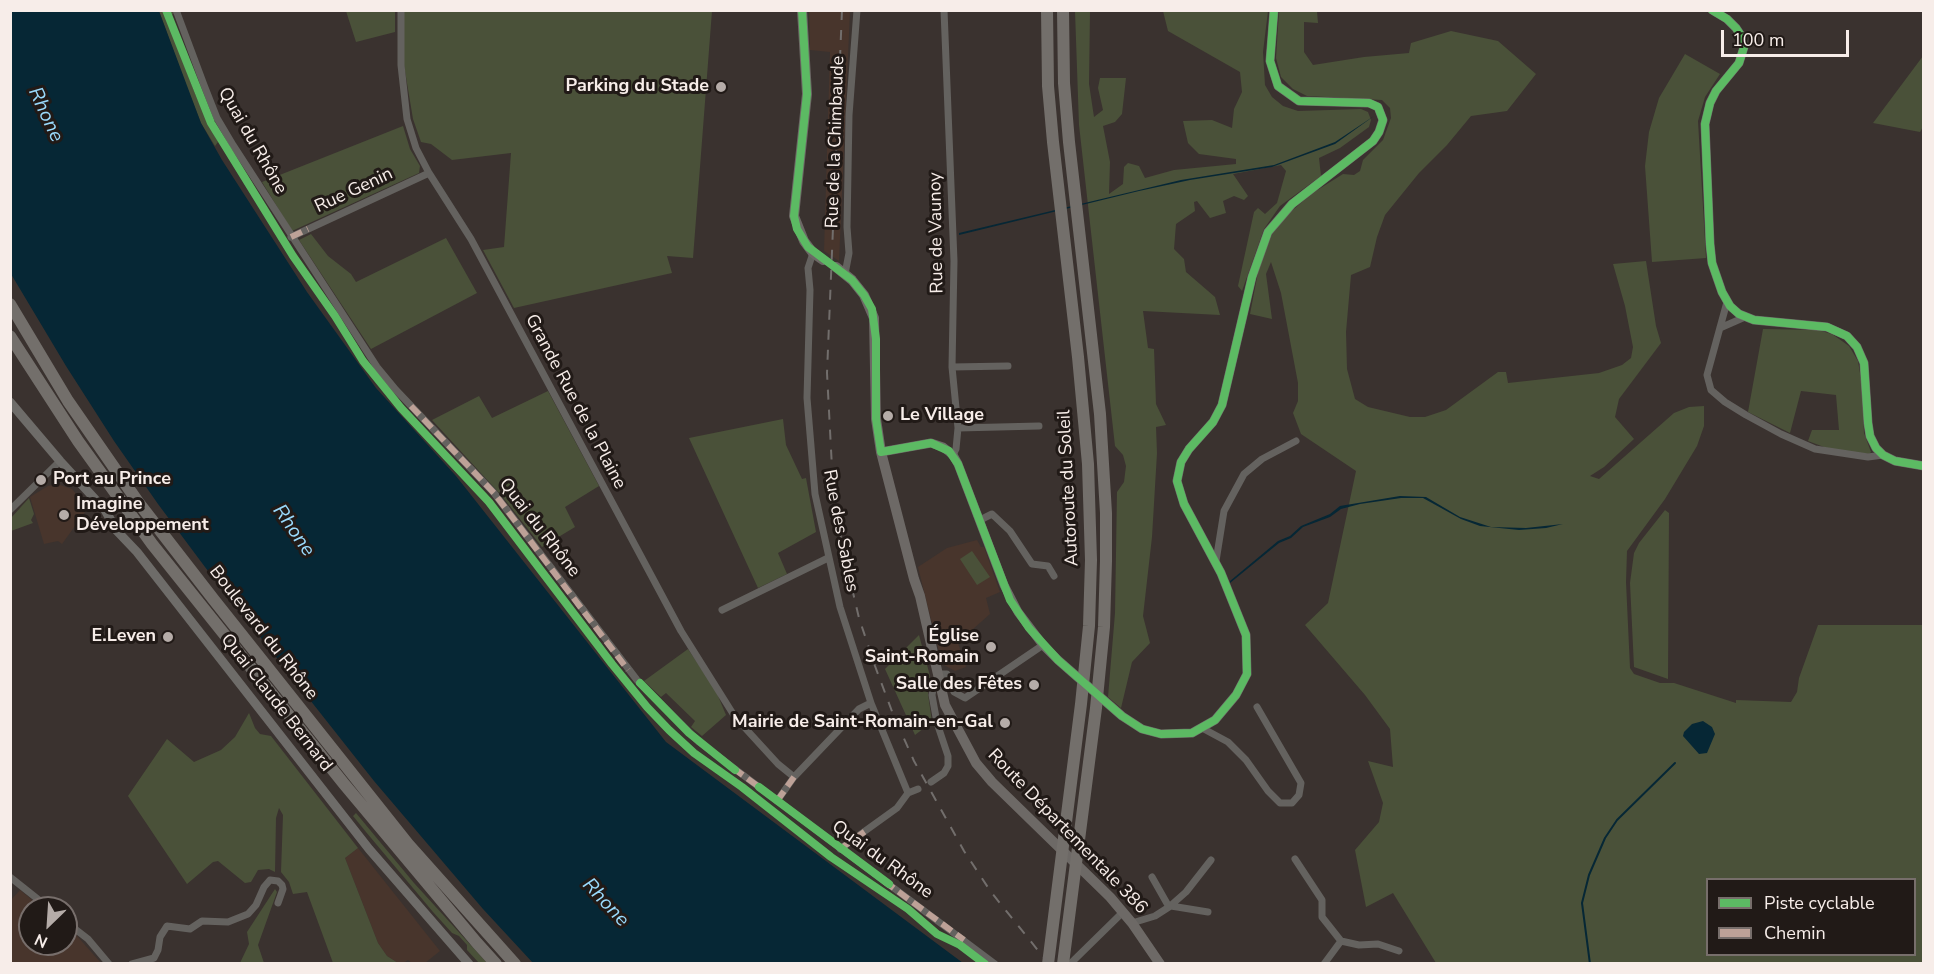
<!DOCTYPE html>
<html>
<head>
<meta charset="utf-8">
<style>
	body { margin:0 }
	#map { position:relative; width:1934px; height:974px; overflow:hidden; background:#3a322f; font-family:"Nunito Sans",sans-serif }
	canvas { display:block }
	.frame { position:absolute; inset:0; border:12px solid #f7ede9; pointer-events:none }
	.legend { position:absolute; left:1706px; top:878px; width:210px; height:78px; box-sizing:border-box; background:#211a17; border:2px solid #776e6b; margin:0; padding:8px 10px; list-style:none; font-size:18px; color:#f7ede9 }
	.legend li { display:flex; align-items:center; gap:12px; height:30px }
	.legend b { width:30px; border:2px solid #776e6b }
	.north { position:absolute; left:18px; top:896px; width:60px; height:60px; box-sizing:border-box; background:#211a17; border:2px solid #776e6b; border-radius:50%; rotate:205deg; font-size:16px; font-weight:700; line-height:24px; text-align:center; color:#f7ede9 }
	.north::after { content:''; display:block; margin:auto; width:21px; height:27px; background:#b5aca8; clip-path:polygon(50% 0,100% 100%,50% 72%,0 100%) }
	.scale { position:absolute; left:1721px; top:30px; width:128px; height:27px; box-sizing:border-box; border:3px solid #f7ede9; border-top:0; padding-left:8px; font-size:18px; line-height:21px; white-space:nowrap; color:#f7ede9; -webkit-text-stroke:4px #211a17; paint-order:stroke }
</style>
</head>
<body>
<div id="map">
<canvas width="1934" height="974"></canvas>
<div class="frame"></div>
<ul class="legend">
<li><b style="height:8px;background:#5cba63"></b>Piste cyclable</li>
<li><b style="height:8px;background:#bda197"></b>Chemin</li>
</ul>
<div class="north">N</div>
<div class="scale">100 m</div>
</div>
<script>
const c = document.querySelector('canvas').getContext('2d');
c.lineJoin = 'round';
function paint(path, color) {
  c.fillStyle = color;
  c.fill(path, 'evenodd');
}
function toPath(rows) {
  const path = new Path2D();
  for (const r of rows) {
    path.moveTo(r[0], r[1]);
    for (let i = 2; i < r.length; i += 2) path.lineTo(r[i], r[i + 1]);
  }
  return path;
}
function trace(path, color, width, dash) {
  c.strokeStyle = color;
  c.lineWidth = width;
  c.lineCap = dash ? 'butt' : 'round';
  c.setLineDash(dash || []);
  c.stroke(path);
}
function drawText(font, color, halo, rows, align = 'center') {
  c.font = font + ' "Nunito Sans",sans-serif';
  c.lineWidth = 6;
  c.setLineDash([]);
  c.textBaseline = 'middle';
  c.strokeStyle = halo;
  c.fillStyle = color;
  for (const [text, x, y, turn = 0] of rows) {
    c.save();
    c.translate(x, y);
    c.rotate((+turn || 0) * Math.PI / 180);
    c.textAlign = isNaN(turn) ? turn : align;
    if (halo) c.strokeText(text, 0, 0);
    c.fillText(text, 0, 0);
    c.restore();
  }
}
paint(toPath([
	[809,11,850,11,839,261,824,251,830,52,810,50],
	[57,484,72,489,88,508,62,544,58,541,44,544,30,497,48,486],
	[977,540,981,547,984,547,1000,592,986,598,990,614,972,630,973,633,957,640,966,667,955,671,942,664,918,567,947,548],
	[358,848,440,951,425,963,412,963,408,960,403,963,398,963,387,956,378,943,345,858],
	[20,890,42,908,30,908,30,944,66,944,66,928,77,936,101,963,11,963,11,900]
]), '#48352c');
paint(toPath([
	[159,11,172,11,174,14,166,17,196,96,218,142,215,146,201,123,186,85],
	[346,11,395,11,395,32,356,42],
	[404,11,712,11,693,258,667,256,672,273,514,308,483,250,504,247,511,153,452,160,431,144,421,142,413,119,404,65],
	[1075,11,1090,11,1089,84,1094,117,1103,110,1098,88,1100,78,1126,78,1122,114,1115,122,1103,126,1110,162,1109,194,1123,184,1124,167,1128,163,1139,166,1145,178,1174,170,1236,164,1236,159,1199,154,1188,143,1183,121,1212,120,1232,128,1234,109,1242,92,1240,72,1168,31,1163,11,1268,11,1263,52,1265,85,1272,97,1283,106,1298,111,1361,109,1368,112,1371,120,1369,127,1340,148,1319,158,1321,176,1280,206,1264,229,1242,291,1238,286,1254,212,1258,208,1265,214,1277,203,1286,171,1281,165,1233,174,1248,196,1244,200,1234,196,1223,201,1226,213,1210,218,1197,201,1194,202,1195,211,1176,224,1174,249,1184,259,1186,272,1215,297,1220,315,1143,311,1148,348,1154,349,1156,404,1166,425,1156,427,1157,453,1152,537,1143,616,1150,643,1132,662,1121,708,1108,697,1115,613,1117,492,1124,482,1126,466,1123,455,1115,446,1079,125],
	[1279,11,1317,11,1318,23,1304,22,1304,52,1313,65,1364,57,1409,53,1411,43,1451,31,1498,41,1536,74,1507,111,1471,116,1447,145,1419,173,1385,215,1377,237,1370,267,1351,275,1346,332,1347,369,1355,399,1368,407,1410,417,1425,417,1446,410,1498,372,1506,372,1508,383,1599,373,1622,365,1631,358,1633,347,1625,306,1613,264,1646,261,1656,326,1661,343,1619,399,1615,417,1634,439,1604,467,1590,476,1599,479,1674,413,1689,407,1704,406,1704,426,1697,446,1665,499,1627,551,1626,582,1630,668,1634,674,1660,683,1674,683,1736,703,1736,700,1791,702,1797,692,1799,678,1818,625,1923,625,1923,963,1436,963,1393,893,1366,907,1355,850,1379,822,1383,803,1368,761,1393,767,1390,729,1365,695,1305,625,1328,603,1356,471,1301,434,1293,413,1298,401,1298,383,1281,293,1271,262,1266,274,1272,319,1250,314,1259,267,1272,234,1286,216,1311,194,1343,174,1354,175,1360,171,1363,160,1383,140,1391,118,1390,108,1382,100,1307,96,1293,89,1281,77,1276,58],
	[1708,880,1914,880,1914,954,1708,954],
	[1685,54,1720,74,1705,97,1698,121,1706,258,1652,262,1645,166,1649,132,1659,98],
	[1923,56,1923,127,1920,132,1873,123],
	[403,126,410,149,420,166,419,173,292,231,262,182],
	[311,234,328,256,351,274,356,282,446,238,477,293,371,349,299,240],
	[1763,329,1818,330,1832,334,1849,346,1858,361,1862,385,1864,433,1871,452,1869,454,1832,450,1808,441,1812,430,1839,430,1836,395,1801,391,1790,433,1748,412],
	[548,391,599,486,565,507,575,527,542,547,501,495,432,420,479,396,492,418],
	[783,419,786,445,802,479,806,478,816,532,778,553,787,574,758,588,689,438],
	[29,498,34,514,31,520,33,523,11,531,11,518],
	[1665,510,1669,513,1668,679,1634,667,1630,583,1634,553,1639,543],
	[972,551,990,577,977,585,960,559],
	[919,635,930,676,928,694,932,722,915,735,885,669],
	[688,649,716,691,726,715,702,736,691,727,695,721,666,693,661,697,644,681],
	[249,713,255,728,260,734,271,736,358,848,345,858,378,943,387,956,398,963,333,963,307,892,293,894,289,882,281,872,283,815,279,808,276,818,275,872,269,869,258,870,251,882,245,883,218,861,213,862,187,884,128,796,167,739,194,762,221,750,235,737],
	[356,813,414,883,487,963,479,963,467,950,467,945,459,936,452,933,433,912,366,832,353,816],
	[275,889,277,892,258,945,264,963,240,963,249,944,247,932]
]), '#4a5139');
paint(toPath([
	[10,11,159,11,201,123,222,160,307,292,376,388,456,476,666,742,963,963,533,963,483,909,374,781,205,567,158,504,114,441,66,366,11,274],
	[1374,116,1335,144,1272,167,1190,180,1139,191,959,235,959,233,1181,180,1274,165,1335,142],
	[1400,496,1426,497,1460,517,1491,527,1526,528,1563,524,1546,528,1519,530,1480,526,1461,519,1423,498,1401,498,1360,504,1341,509,1330,517,1303,527,1291,538,1279,543,1230,583,1230,581,1278,541,1290,536,1301,526,1330,514,1340,506],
	[1703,721,1712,727,1715,734,1707,753,1699,754,1683,736,1684,732,1692,724]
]), '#062735');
trace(toPath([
	[1590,964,1582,903,1589,875,1605,838,1617,820,1675,763]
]), '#062735', 2);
trace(toPath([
	[176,10,204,85,217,118,233,145,377,367,396,390,494,493,637,680,699,742,995,964],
	[401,10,401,65,407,119,416,148,429,173,471,239,681,631,735,717,778,764,794,777],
	[944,10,954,261,952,367,958,428,956,449,953,455],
	[291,237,429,173],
	[813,253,808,268,810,290,807,398,815,494,840,607,871,703,908,793,918,789],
	[845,274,849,253,847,227,849,115,857,10],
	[1727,302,1707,375,1711,390,1725,402,1746,415,1781,434,1815,449,1868,457,1883,455],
	[1720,328,1745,317],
	[952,367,1008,366],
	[958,428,1039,426],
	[10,510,60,461],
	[980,520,992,514,1010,531,1032,564,1048,566,1054,576],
	[1216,561,1224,511,1244,474,1262,459,1296,441],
	[722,610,828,558],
	[937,674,947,674,954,692,965,698,1043,645],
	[1202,728,1228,742,1246,760,1268,791,1280,803,1292,803,1299,795,1301,783,1257,707],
	[931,782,944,773,948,766,948,756,937,723,932,695,933,689,940,686],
	[777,801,794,777,859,709,871,703],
	[840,849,897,808,908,793],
	[1295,859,1322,900,1322,917,1341,941,1324,964],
	[10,877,49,908],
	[1152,877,1169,907],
	[1171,906,1208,912],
	[66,922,88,939,109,964],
	[1132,923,1155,916,1169,907,1186,892,1211,860],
	[1341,941,1359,945,1378,944,1399,951],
	[132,964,154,958,158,950,160,937,167,926,190,929,202,921,228,922,248,914,256,905,264,887,270,880,278,881,282,885,283,889,278,903],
	[1070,964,1123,912]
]), '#64625f', 7);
trace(toPath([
	[1712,10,1727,19,1736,28,1742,37,1744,47,1739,63,1716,91,1710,103,1705,124,1710,244,1712,263,1722,292,1730,306,1739,314,1754,320,1827,327,1847,336,1857,347,1864,363,1868,423,1870,436,1876,448,1883,455,1895,461,1924,466],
	[10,402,60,461,105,510,117,531,137,552,369,849,469,964],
	[881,452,931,443,943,447,953,455,958,464,1004,585,1018,612,1043,645,1058,660,1122,716,1142,729,1161,734,1192,733,1215,720,1236,695,1247,674,1246,635,1221,573,1184,504,1177,481,1181,462,1189,449,1213,422,1222,405,1252,277,1268,232,1292,204,1373,141,1379,132,1383,120,1378,107,1369,103,1299,101,1278,86,1270,61,1274,10]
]), '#6e6c69', 9);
trace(toPath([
	[802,10,807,94,794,216,804,241,813,253,823,260],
	[836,267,852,280,864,295,874,318,876,419,881,452,914,579,920,596,945,705,976,763,992,782,1110,897,1132,923,1160,964]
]), '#6d6966', 10);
trace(toPath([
	[1047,10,1048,86,1053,142,1078,357,1088,464,1091,560,1089,626,1081,704,1048,964],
	[1063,10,1064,83,1069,142,1100,414,1106,513,1106,561,1104,627,1096,708,1063,964],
	[10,304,68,401,138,502,214,600,408,844,515,964],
	[10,336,78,441,152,544,344,784,477,943,496,964]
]), '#736f6b', 12);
trace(toPath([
	[842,10,827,373,832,468,837,518,847,567,859,618,875,666,893,714,914,761,964,851,991,892,1049,964]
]), '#726e6c', 2, [10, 10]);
trace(toPath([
	[291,237,308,229],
	[411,406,494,493,628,670],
	[733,768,762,789],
	[777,801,794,777],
	[840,849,867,830],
	[884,881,964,940]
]), '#bda197', 6, [12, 6]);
trace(toPath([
	[166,10,211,123,293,256,335,316,363,361,401,408,489,502,612,664,647,707,669,730,694,753,742,787,831,857,908,909,937,934,960,945,985,964],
	[802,10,807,94,794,216,797,229,808,247,852,280,864,295,872,309,876,339,876,419,881,452,931,443,949,451,958,464,1010,600,1029,628,1058,660,1122,716,1142,729,1161,734,1192,733,1215,720,1236,695,1247,674,1246,635,1221,573,1184,504,1177,481,1181,462,1189,449,1213,422,1222,405,1252,277,1268,232,1292,204,1373,141,1379,132,1383,120,1378,107,1369,103,1299,101,1278,86,1270,61,1274,10],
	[1712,10,1727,19,1736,28,1742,37,1744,47,1739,63,1716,91,1710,103,1705,124,1710,244,1712,263,1722,292,1730,306,1739,314,1754,320,1827,327,1847,336,1857,347,1864,363,1868,423,1870,436,1876,448,1883,455,1895,461,1924,466],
	[640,683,689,733,735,770],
	[759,787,889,884]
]), '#5cba63', 8);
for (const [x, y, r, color] of [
	[721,87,6,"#b5aca8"],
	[888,416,6,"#b5aca8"],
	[41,480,6,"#b5aca8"],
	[64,515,6,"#b5aca8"],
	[168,637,6,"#b5aca8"],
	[991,647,6,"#b5aca8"],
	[1034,685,6,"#b5aca8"],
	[1005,723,6,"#b5aca8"]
]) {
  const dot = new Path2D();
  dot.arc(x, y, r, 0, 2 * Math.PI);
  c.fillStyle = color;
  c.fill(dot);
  trace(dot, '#211a17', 2);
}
drawText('bold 18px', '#f7ede9', '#211a17', [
	["Parking du Stade",709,87],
	["Le Village",900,416,"left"],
	["Port au Prince",53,480,"left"],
	["Imagine",76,505,"left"],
	["Développement",76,526,"left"],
	["E.Leven",156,637],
	["Église",979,637],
	["Saint-Romain",979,658],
	["Salle des Fêtes",1022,685],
	["Mairie de Saint-Romain-en-Gal",993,723]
], 'right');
drawText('18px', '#f7ede9', '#211a17', [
	["Quai du Rhône",252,141,60],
	["Rue de la Chimbaude",836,142,-88],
	["Rue Genin",354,191,-25],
	["Rue de Vaunoy",937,233,-91],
	["Grande Rue de la Plaine",575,402,62],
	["Autoroute du Soleil",1069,488,-93],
	["Quai du Rhône",539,528,52],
	["Rue des Sables",840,531,79],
	["Boulevard du Rhône",263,633,52],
	["Quai Claude Bernard",276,703,52],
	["Route Départementale 386",1067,832,46],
	["Quai du Rhône",882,860,36]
]);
drawText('italic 20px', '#99dafc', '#211a17', [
	["Rhone",45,115,65],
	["Rhone",293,531,55],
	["Rhone",605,903,47]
]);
</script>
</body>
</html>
